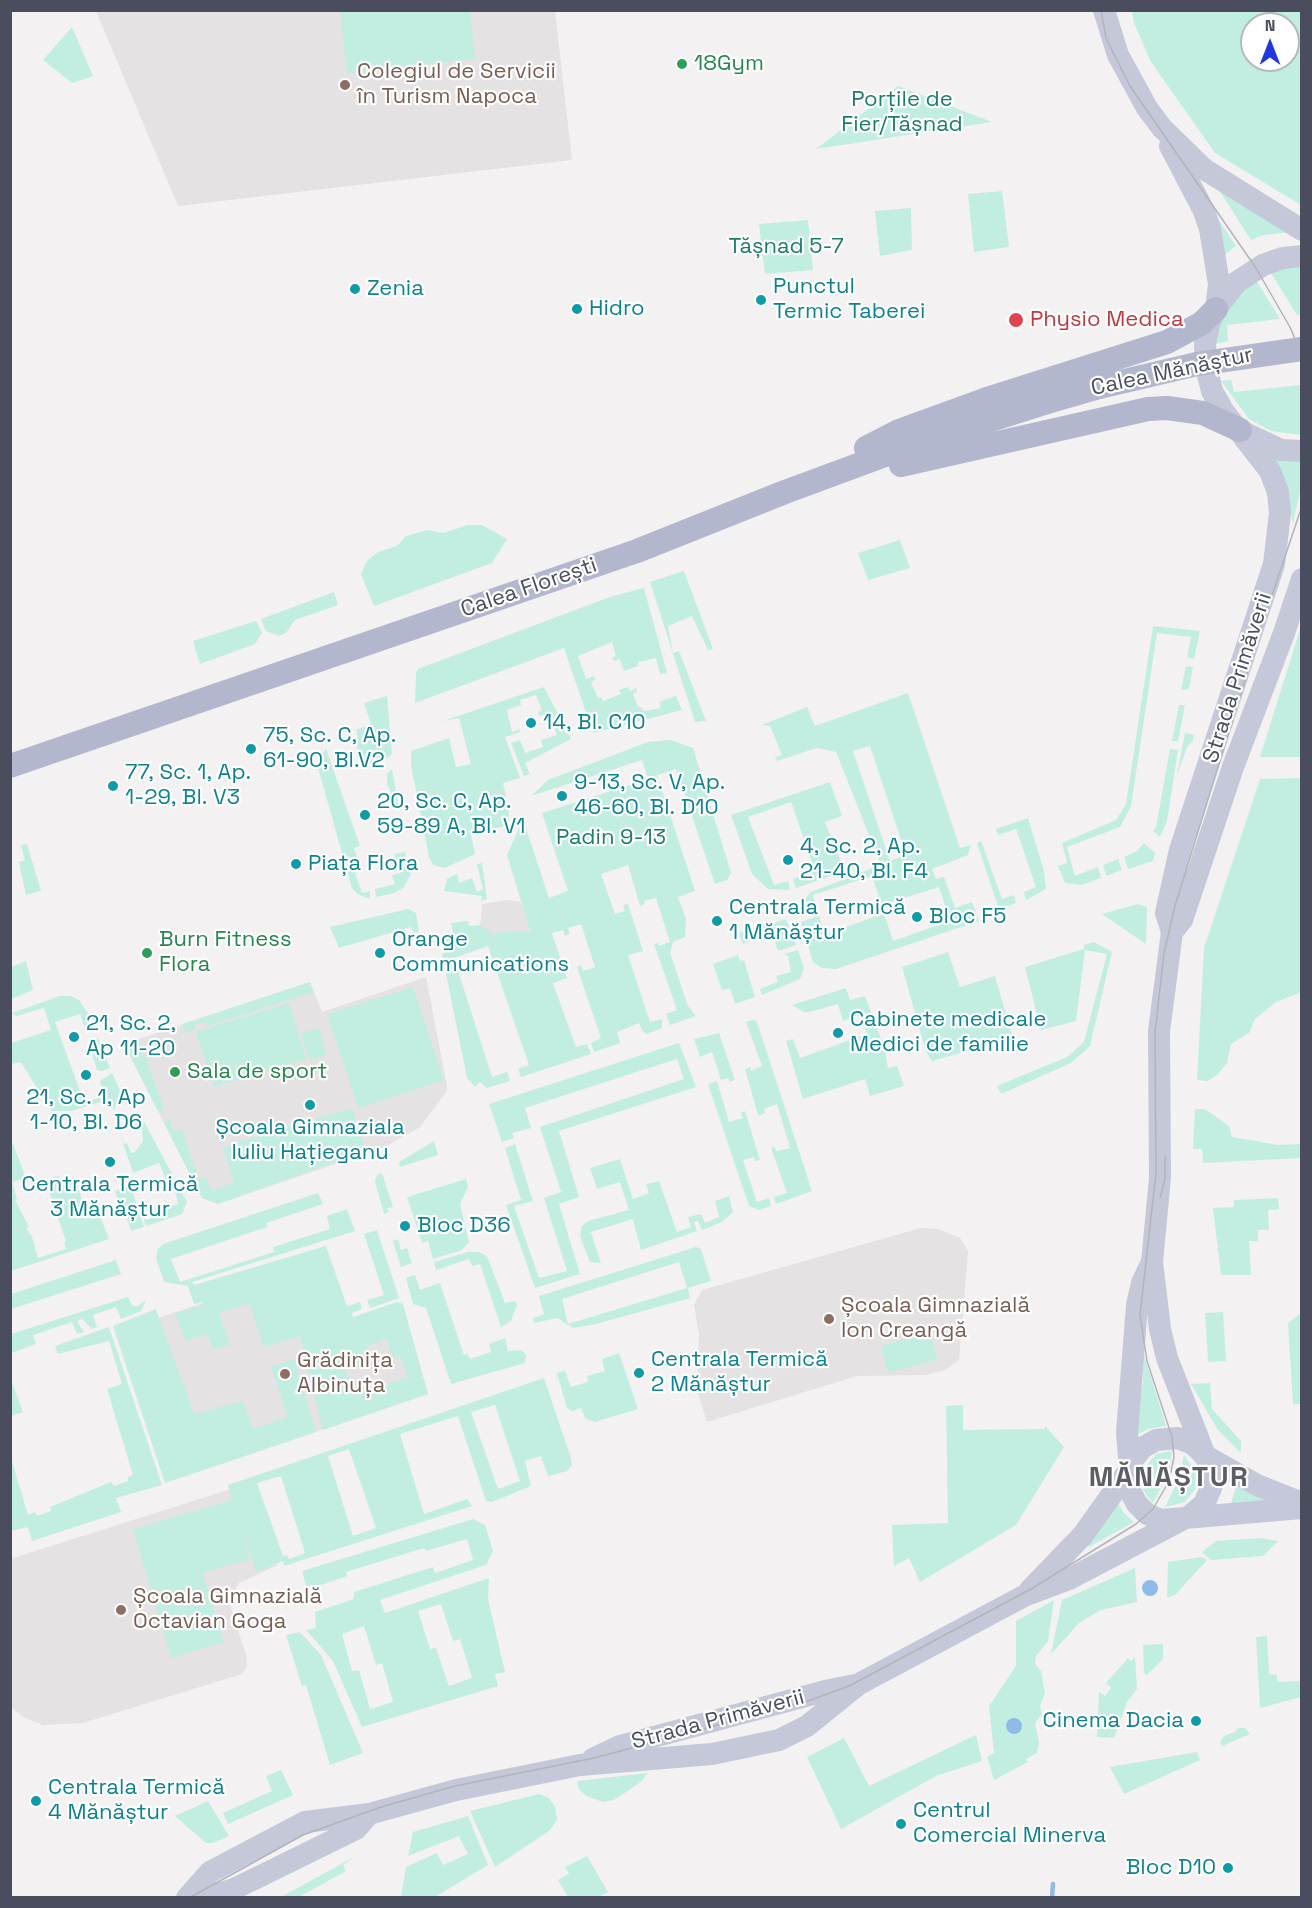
<!DOCTYPE html>
<html>
<head>
<meta charset="utf-8">
<style>
	body { margin:0 }
	#map { position:relative; width:1312px; height:1908px; overflow:hidden; background:#f3f1f1; font-family:"Space Grotesk",sans-serif }
	canvas { display:block }
	.frame { position:absolute; inset:0; border:12px solid #494d5e; pointer-events:none }
	.north { position:absolute; left:1240px; top:12px; width:60px; height:60px; box-sizing:border-box; background:#fff; border:2px solid #b6b8bf; border-radius:50%; rotate:0deg; font-size:16px; font-weight:700; line-height:24px; text-align:center; color:#494d5e }
	.north::after { content:''; display:block; margin:auto; width:21px; height:27px; background:#2037de; clip-path:polygon(50% 0,100% 100%,50% 72%,0 100%) }
</style>
</head>
<body>
<div id="map">
<canvas width="1312" height="1908"></canvas>
<div class="frame"></div>
<div class="north">N</div>
</div>
<script>
const c = document.querySelector('canvas').getContext('2d');
c.lineJoin = 'round';
function paint(path, color) {
  c.fillStyle = color;
  c.fill(path, 'evenodd');
}
function toPath(rows) {
  const path = new Path2D();
  for (const r of rows) {
    if (r.length === 3) {
      path.moveTo(r[0] + r[2], r[1]);
      path.arc(r[0], r[1], r[2], 0, 2 * Math.PI);
      continue;
    }
    path.moveTo(r[0], r[1]);
    for (let i = 2; i < r.length; i += 2) path.lineTo(r[i], r[i + 1]);
  }
  return path;
}
function trace(path, color, width, dash) {
  c.strokeStyle = color;
  c.lineWidth = width;
  c.lineCap = dash ? 'butt' : 'round';
  c.setLineDash(dash || []);
  c.stroke(path);
}
function drawText(font, color, halo, rows, align = 'center') {
  c.font = font + ' "Space Grotesk",sans-serif';
  c.lineWidth = 4.5;
  c.setLineDash([]);
  c.textBaseline = 'middle';
  c.strokeStyle = halo;
  c.fillStyle = color;
  for (const [text, x, y, turn = 0] of rows) {
    c.save();
    c.translate(x, y);
    c.rotate((+turn || 0) * Math.PI / 180);
    c.textAlign = isNaN(turn) ? turn : align;
    if (halo) c.strokeText(text, 0, 0);
    c.fillText(text, 0, 0);
    c.restore();
  }
}
paint(toPath([
	[96,11,555,11,572,160,178,206],
	[508,900,521,902,542,970,480,927,482,904],
	[426,977,447,1086,447,1091,420,1127,385,1147,218,1204,202,1198,124,1044,310,982,322,1012],
	[921,1228,938,1229,960,1238,968,1251,959,1360,945,1370,926,1375,857,1376,707,1422,697,1390,699,1335,694,1304,702,1290],
	[321,1263,346,1327,404,1309,428,1394,183,1477,132,1327],
	[247,1484,278,1565,239,1583,229,1602,246,1655,247,1667,242,1674,83,1723,43,1725,25,1718,11,1707,10,1559]
]), '#e4e2e3');
paint(toPath([
	[340,11,470,11,475,59,347,74],
	[1132,11,1301,11,1301,205,1215,153,1151,62,1134,23],
	[1252,24,1288,24,1288,60,1252,60],
	[72,27,93,76,72,83,43,60],
	[898,86,992,122,816,149],
	[1217,187,1291,232,1264,235,1251,240],
	[1002,191,1009,247,974,252,968,194],
	[1208,204,1236,246,1219,259],
	[911,208,912,250,880,256,875,211],
	[808,220,813,270,765,274,759,224],
	[1292,267,1301,268,1301,315,1297,315,1271,273],
	[1256,280,1280,319,1227,325,1228,341,1216,344,1220,323,1233,298],
	[1231,380,1234,392,1301,385,1301,435,1271,431,1249,419,1221,381],
	[1273,458,1301,460,1301,486,1293,524,1283,480],
	[467,525,482,525,507,539,492,563,374,606,361,574,367,561,378,552,397,546,406,536,428,530,444,533],
	[900,540,910,568,868,580,858,553],
	[684,571,713,649,708,650,692,616,668,626,673,653,679,651,706,721,695,722,650,582],
	[644,588,667,673,660,674,656,658,638,662,638,666,624,671,620,659,614,661,612,658,616,656,612,642,578,656,586,679,594,676,595,680,591,682,598,698,601,697,603,701,621,694,619,690,628,687,630,691,636,688,637,692,633,694,638,707,641,707,644,711,661,708,659,702,676,696,682,710,593,733,564,648,415,703,416,673,418,669,610,597],
	[334,592,338,605,295,620,286,633,279,636,266,631,261,619],
	[256,621,262,633,255,644,200,664,193,641],
	[1153,626,1200,631,1194,659,1187,657,1191,637,1157,633,1131,806,1120,827,1067,847,1075,876,1098,867,1101,878,1081,885,1065,883,1058,866,1067,863,1062,843,1116,820,1126,804],
	[1301,627,1301,757,1260,757,1297,639],
	[1186,666,1193,667,1189,689,1181,690],
	[544,687,571,739,525,763,530,774,524,776,511,743,520,740,525,753,543,747,541,740,557,735,548,713,539,716,538,712,542,710,536,695,520,700,521,705,507,710,512,732,519,729,520,732,505,737,520,778,503,783,509,810,508,825,471,835,475,854,445,868,433,865,429,857,411,765,411,751,449,738,456,767,471,764,459,718,443,721],
	[908,693,960,848,971,845,968,855,932,869,936,879,944,877,955,908,972,902,979,921,836,969,822,968,813,962,801,922,819,916,825,935,884,913,893,941,950,921,939,887,882,905,872,876,813,895,817,911,799,917,797,908,811,892,881,865,836,752,817,748,777,761,775,757,782,755,770,726,762,725,807,707,815,726],
	[870,746,906,855,890,861,853,751],
	[387,696,392,754,383,762,374,758,365,770,354,739,358,737,356,730,371,724,364,703],
	[1179,705,1185,705,1178,741,1172,741],
	[1185,733,1194,735,1193,741,1187,747,1177,775],
	[671,740,693,748,731,873,727,880,715,884,676,769,657,775,695,891,678,897,686,919,685,937,673,942,670,953,688,1006,696,1016,670,1025,666,1014,677,1010,654,944,658,943,659,946,670,942,656,898,644,901,645,904,640,906,628,865,601,874,615,914,625,911,623,905,628,904,643,951,628,955,650,1022,662,1019,662,1028,647,1034,643,1032,639,1023,617,1032,620,1043,594,1052,591,1043,601,1038,577,967,581,965,583,971,595,967,581,924,568,928,570,934,565,936,563,930,552,933,567,978,553,983,576,1047,587,1044,591,1054,521,1077,518,1069,529,1065,488,946,454,958,492,1077,507,1072,510,1081,487,1088,480,1082,475,1087,467,1078,442,954,448,951,443,936,453,933,451,923,468,921,469,926,480,925,494,935,500,932,530,931,507,855,523,819,549,898,568,891,542,813,648,779,642,760,531,796,548,780,648,742],
	[326,749,360,846,354,848,361,870,355,873,362,893,370,891,370,899,357,894,352,888,318,768,318,759],
	[1170,749,1178,750,1167,821,1160,837,1153,831,1156,827],
	[392,769,399,809,387,784,387,774],
	[1301,778,1301,992,1276,1002,1255,1019,1249,1033,1231,1044,1227,1063,1218,1074,1208,1081,1197,1080,1204,948,1260,779],
	[830,782,842,816,825,822,845,871,796,888,793,879,815,871,791,802,748,817,774,885,788,881,790,890,768,889,752,874,731,815],
	[1028,818,1044,871,1046,889,1026,900,1024,892,1036,887,1016,829,998,835,996,829],
	[981,841,1002,899,1014,895,1016,903,999,909,977,843],
	[1144,843,1155,853,1153,861,1128,869,1124,857,1137,851],
	[27,844,41,891,26,895,19,862,25,860,21,845],
	[405,852,411,874,404,887,394,893,376,897,375,889,395,884,392,875,400,873,394,854],
	[1118,859,1122,870,1106,876,1103,865],
	[482,863,487,899,481,901,482,896,444,891,447,879,457,874,459,883,472,878,477,892,483,889,477,864],
	[1138,904,1147,907,1146,944,1102,914],
	[408,909,416,913,419,932,414,933,411,927,339,948,330,927],
	[786,919,796,945,778,951,771,931,755,935,756,939,743,944,739,933],
	[1094,942,1112,952,1090,1046,1071,1063,1001,1094,997,1086,1067,1057,1084,1042,1107,954,1085,950,1076,1021,1041,1030,1025,967,1084,949,1084,945],
	[798,950,804,968,800,979,762,995,760,989,778,982,776,976,791,972,788,956,784,954],
	[948,952,960,987,995,976,1013,1038,932,1061,926,1052,902,967],
	[738,955,740,961,744,960,755,997,735,1004,730,988,722,990,713,964],
	[26,961,33,990,11,999,11,967],
	[310,982,314,992,208,1026,206,1022,194,1025,195,1030,186,1033,182,1024],
	[413,987,444,1080,358,1108,327,1014],
	[846,988,850,1000,865,996,885,1050,888,1068,897,1066,904,1086,870,1096,865,1079,803,1099,786,1041,793,1039,800,1058,867,1034,860,1015,843,1021,838,1004,810,1012,804,1012,792,1005],
	[60,996,71,996,79,1000,89,1015,95,1032,86,1031,80,1014,55,1022,84,1103,104,1096,100,1081,112,1073,121,1093,114,1110,107,1100,71,1111,51,1111,21,1062,11,1064,11,1043,51,1030,44,1008,16,1016,12,1013],
	[289,1003,306,1059,214,1087,196,1032],
	[752,1020,756,1021,759,1028,812,1191,776,1204,774,1197,787,1193,771,1148,774,1147,777,1151,790,1148,777,1104,764,1109,765,1113,759,1116,757,1112,745,1069,750,1067,751,1071,762,1066,746,1022],
	[320,1028,326,1055,309,1060,301,1033],
	[719,1033,735,1080,730,1082,728,1078,721,1080,712,1052,700,1057,694,1039],
	[98,1038,110,1068,102,1071,97,1070,89,1043],
	[139,1039,164,1109,158,1111,124,1044],
	[679,1043,696,1087,559,1131,579,1197,559,1204,580,1274,535,1288,506,1205,521,1200,505,1148,515,1144,533,1201,514,1206,539,1278,567,1271,544,1198,561,1192,540,1127,684,1079,677,1059,525,1108,531,1128,512,1133,514,1138,502,1142,489,1104],
	[717,1081,729,1122,743,1118,741,1113,745,1111,760,1160,755,1161,754,1157,743,1160,757,1202,769,1198,771,1206,759,1210,749,1206,708,1084],
	[352,1108,365,1151,218,1204,202,1198,164,1123,170,1119,173,1131,182,1129,198,1178,206,1177,211,1190,234,1183,223,1147],
	[1195,1109,1205,1109,1229,1126,1232,1137,1278,1145,1301,1144,1301,1158,1203,1163,1202,1149,1193,1149],
	[137,1117,143,1120,178,1185,169,1187,159,1163,133,1173,118,1128,124,1144,127,1143,131,1153,135,1152,143,1141,141,1119],
	[434,1141,438,1155,400,1167,399,1162],
	[13,1144,26,1178,12,1182,17,1199,15,1200,29,1227,26,1228,32,1237,38,1258,66,1249,64,1242,66,1241,45,1180,59,1176,62,1183,74,1177,89,1219,100,1216,109,1239,11,1271,10,1145],
	[620,1159,633,1199,649,1193,646,1184,659,1181,677,1232,691,1227,688,1217,701,1214,705,1223,719,1217,715,1201,729,1196,733,1212,722,1222,702,1230,698,1221,694,1222,697,1231,641,1250,633,1219,591,1232,601,1263,590,1262,580,1236,582,1226,588,1221,629,1210,620,1182,597,1189,590,1168],
	[382,1173,393,1207,387,1208,389,1212,384,1214,375,1181,377,1175],
	[466,1179,468,1187,460,1204,469,1242,462,1250,433,1259,428,1241,422,1243,407,1197],
	[130,1184,144,1227,131,1231,121,1200,118,1200,115,1191],
	[180,1189,187,1202,182,1214,146,1226,140,1208,146,1220,164,1214,164,1209,178,1204,175,1191],
	[318,1193,323,1204,266,1223,267,1227,171,1259,180,1282,274,1252,273,1247,330,1229,327,1216,347,1209,355,1231,192,1282,194,1285,326,1246,347,1306,360,1302,362,1309,352,1313,353,1317,397,1302,403,1304,428,1394,323,1430,300,1336,264,1347,249,1303,219,1313,230,1344,213,1350,207,1334,186,1341,175,1313,203,1305,203,1302,194,1304,188,1286,164,1282,156,1258,158,1249,163,1244],
	[386,1339,393,1358,400,1356,408,1377,380,1387,377,1381,353,1390,345,1369,372,1359,367,1346],
	[1278,1198,1279,1209,1268,1210,1269,1230,1258,1230,1258,1241,1249,1241,1251,1275,1221,1275,1213,1208,1234,1207,1234,1200],
	[377,1230,399,1298,370,1308,367,1300,384,1295,364,1234],
	[398,1239,401,1250,407,1248,412,1263,401,1267,393,1241],
	[696,1247,701,1249,711,1281,688,1288,690,1298,596,1324,573,1328,557,1318,534,1323,533,1318,544,1314,539,1296],
	[679,1262,687,1288,568,1324,562,1299],
	[468,1252,479,1252,487,1256,505,1303,515,1301,517,1305,511,1321,501,1327,480,1264,472,1266,469,1259,436,1270,434,1262],
	[116,1260,121,1274,11,1309,11,1294],
	[415,1275,420,1290,440,1283,464,1355,467,1353,470,1359,491,1352,489,1344,505,1338,508,1351,522,1350,526,1355,525,1363,451,1384,426,1308,413,1304,406,1278],
	[128,1297,132,1306,138,1306,146,1300,141,1311,121,1319,116,1307,93,1315,97,1327,92,1329,82,1319,77,1321,84,1332,77,1334,72,1322,33,1335,36,1344,11,1353,11,1334],
	[156,1309,194,1414,243,1401,253,1429,288,1417,271,1367,294,1359,316,1432,165,1483,113,1326],
	[1223,1312,1226,1361,1208,1362,1205,1313],
	[1301,1313,1301,1404,1293,1404,1288,1323],
	[109,1327,162,1485,116,1498,121,1512,32,1541,28,1527,11,1531,11,1458,28,1515,35,1512,37,1516,51,1511,50,1507,111,1482,114,1486,128,1481,128,1477,133,1475,107,1389,122,1384,109,1341,58,1354,55,1346],
	[930,1332,937,1359,888,1373,881,1346],
	[1141,1345,1166,1426,1148,1429,1133,1437,1143,1382],
	[619,1353,638,1409,595,1422,585,1418,581,1408,572,1411,567,1408,557,1373,565,1371,571,1387,588,1382,587,1376,605,1371,602,1359],
	[10,1377,23,1412,11,1416,10,1416],
	[544,1378,571,1458,572,1465,567,1471,548,1476,541,1456,525,1461,531,1486,492,1502,486,1501,458,1416,400,1434,424,1514,467,1499,472,1506,284,1566,283,1561,256,1572,242,1528,250,1559,203,1573,224,1642,171,1658,133,1529,232,1500,228,1485],
	[495,1405,520,1481,498,1489,471,1412],
	[349,1449,376,1528,353,1536,328,1456],
	[281,1476,305,1553,289,1559,287,1555,283,1556,257,1483],
	[1210,1383,1212,1409,1241,1441,1241,1453,1218,1430,1191,1384],
	[963,1405,963,1430,1045,1429,1045,1426,1064,1447,1016,1525,920,1582,909,1558,894,1566,892,1525,948,1523,946,1406],
	[1172,1451,1169,1472,1153,1503,1143,1490,1143,1470,1156,1454],
	[1184,1455,1196,1472,1195,1489,1185,1502,1165,1507,1178,1481],
	[1236,1486,1283,1508,1229,1511],
	[1116,1499,1123,1512,1134,1522,1087,1548],
	[473,1519,485,1525,493,1551,486,1565,380,1600,385,1613,489,1578,488,1599,505,1672,495,1674,498,1686,362,1727,333,1661,306,1630,316,1628,315,1612,354,1599,354,1592,433,1567,435,1573,473,1560,467,1539,426,1551,424,1548,346,1572,347,1576,307,1590,302,1571],
	[441,1604,453,1641,460,1639,472,1678,449,1686,436,1648,430,1649,418,1611],
	[364,1626,376,1665,382,1663,393,1702,370,1709,359,1670,352,1671,342,1634],
	[1260,1538,1278,1541,1263,1556,1211,1560,1202,1552,1216,1541],
	[1202,1557,1207,1560,1175,1595,1167,1598,1168,1562],
	[1135,1568,1137,1602,1101,1610,1080,1622,1051,1654,1062,1600],
	[1054,1600,1048,1641,1036,1656,1035,1664,1041,1671,1045,1693,1040,1706,1042,1714,1035,1723,1039,1742,1037,1753,1026,1759,1028,1762,994,1780,987,1757,994,1753,989,1706,1016,1666,1016,1621],
	[300,1632,321,1655,363,1753,330,1765,306,1685,302,1686,286,1635],
	[1267,1636,1269,1674,1277,1675,1277,1682,1301,1681,1301,1697,1260,1708,1256,1637],
	[1163,1644,1163,1659,1147,1675,1144,1673,1143,1645],
	[1135,1657,1137,1689,1127,1702,1114,1738,1097,1737,1099,1692,1105,1696,1111,1688,1106,1683,1128,1658,1131,1661],
	[1238,1728,1245,1728,1250,1734,1222,1746,1220,1742,1224,1736,1235,1732],
	[976,1735,982,1761,936,1776,841,1829,807,1757,844,1738,869,1786],
	[1197,1752,1200,1760,1124,1794,1110,1767],
	[281,1770,293,1795,228,1824,223,1813,272,1791,266,1776],
	[648,1773,641,1782,614,1800,603,1802,586,1796,579,1789,577,1781],
	[539,1794,549,1798,555,1807,557,1820,549,1831,495,1867,470,1811],
	[208,1801,229,1836,213,1843,206,1843,175,1816],
	[468,1816,488,1865,435,1897,401,1897,406,1867,437,1853,443,1865,468,1854,459,1836,408,1856,413,1832],
	[587,1856,608,1892,598,1897,568,1897,558,1880,569,1874,565,1867],
	[354,1857,343,1865,346,1871,299,1897,281,1897]
]), '#c2eee1');
paint(toPath([
	[1150,1588,8],
	[1014,1726,8]
]), '#90bbe9');
trace(toPath([
	[1052,1898,1053,1884]
]), '#90bbe9', 4.5);
trace(toPath([
	[1104,10,1118,55,1147,108,1162,128,1204,169,1302,230],
	[1170,146,1204,211,1210,229,1219,284,1216,309],
	[1247,434,1281,450,1302,451],
	[1172,932,1182,920,1233,767,1284,633,1302,579],
	[1302,1503,1257,1485,1204,1455,1193,1444,1178,1438,1156,1440,1142,1448,1132,1461,1128,1476,1130,1491,1137,1504,1147,1514,1161,1520,1302,1508],
	[1030,1590,1083,1535,1130,1469,1127,1433,1137,1305,1142,1283,1150,1266],
	[593,1759,620,1746,825,1691,855,1685],
	[187,1898,210,1872,305,1822,369,1814,456,1790,580,1765,712,1754,779,1740,807,1726,859,1684,1024,1596,1069,1579,1191,1515,1204,1504,1211,1488,1211,1471,1167,1358,1160,1329,1152,1262,1160,1178,1159,1031,1172,932,1166,913,1180,850,1274,564,1280,513,1278,492,1270,471,1224,412,1212,391,1206,367,1205,343,1210,321,1216,309,1237,282,1263,265,1283,258,1302,256],
	[205,1898,234,1889,356,1829,369,1814]
]), '#c4c8d8', 22);
trace(toPath([
	[866,448,899,431,987,399,1167,342,1202,323,1216,309],
	[901,465,1148,409,1167,408,1203,413,1240,430],
	[10,766,637,551,785,492,912,445,1044,403]
]), '#b2b7ce', 24);
trace(toPath([
	[1101,10,1106,38,1130,86,1256,268,1291,329,1302,357],
	[1160,1198,1165,1179,1165,1157],
	[189,1898,303,1835,381,1807,455,1786,594,1758,808,1701,849,1686,1031,1589,1136,1524,1153,1509,1169,1481,1174,1457,1172,1437,1147,1361,1140,1315,1156,1173,1155,1033,1164,953,1175,906,1262,625,1302,506]
]), '#b3b4bb', 1.5);
trace(toPath([
	[1044,403,1099,387,1197,364,1302,349]
]), '#b2b7ce', 24);
for (const [x, y, r, color] of [
	[682,64,6,"#2e9e5b"],
	[345,85,6,"#8d6e63"],
	[355,289,6,"#0f9aa8"],
	[761,300,6,"#0f9aa8"],
	[577,309,6,"#0f9aa8"],
	[1016,320,8,"#e0444e"],
	[531,723,6,"#0f9aa8"],
	[251,749,6,"#0f9aa8"],
	[113,786,6,"#0f9aa8"],
	[562,796,6,"#0f9aa8"],
	[365,815,6,"#0f9aa8"],
	[788,860,6,"#0f9aa8"],
	[296,864,6,"#0f9aa8"],
	[917,917,6,"#0f9aa8"],
	[717,921,6,"#0f9aa8"],
	[147,953,6,"#2e9e5b"],
	[380,953,6,"#0f9aa8"],
	[838,1033,6,"#0f9aa8"],
	[74,1037,6,"#0f9aa8"],
	[175,1072,6,"#2e9e5b"],
	[86,1075,6,"#0f9aa8"],
	[310,1105,6,"#0f9aa8"],
	[110,1162,6,"#0f9aa8"],
	[405,1226,6,"#0f9aa8"],
	[829,1319,6,"#8d6e63"],
	[639,1373,6,"#0f9aa8"],
	[285,1374,6,"#8d6e63"],
	[121,1610,6,"#8d6e63"],
	[1196,1721,6,"#0f9aa8"],
	[36,1801,6,"#0f9aa8"],
	[901,1824,6,"#0f9aa8"],
	[1228,1868,6,"#0f9aa8"]
]) {
  const dot = new Path2D();
  dot.arc(x, y, r, 0, 2 * Math.PI);
  c.fillStyle = color;
  c.fill(dot);
  trace(dot, '#fff', 2);
}
drawText('22px', '#27864d', '#fff', [
	["18Gym",694,64],
	["Burn Fitness",159,940],
	["Flora",159,965],
	["Sala de sport",187,1072]
], 'left');
drawText('22px', '#785e54', '#fff', [
	["Colegiul de Servicii",357,72],
	["în Turism Napoca",357,97],
	["Școala Gimnazială",841,1306],
	["Ion Creangă",841,1331],
	["Grădinița",297,1361],
	["Albinuța",297,1386],
	["Școala Gimnazială",133,1597],
	["Octavian Goga",133,1622]
], 'left');
drawText('22px', '#1b7e6b', '#fff', [
	["Porțile de",902,100],
	["Fier/Tășnad",902,125],
	["Tășnad 5-7",786,247],
	["Padin 9-13",611,838]
]);
drawText('22px', '#0d838f', '#fff', [
	["Punctul",773,287],
	["Termic Taberei",773,312],
	["Zenia",367,289],
	["Hidro",589,309],
	["14, Bl. C10",543,723],
	["75, Sc. C, Ap.",263,736],
	["61-90, Bl.V2",263,761],
	["77, Sc. 1, Ap.",125,773],
	["1-29, Bl. V3",125,798],
	["9-13, Sc. V, Ap.",574,783],
	["46-60, Bl. D10",574,808],
	["20, Sc. C, Ap.",377,802],
	["59-89 A, Bl. V1",377,827],
	["4, Sc. 2, Ap.",800,847],
	["21-40, Bl. F4",800,872],
	["Piața Flora",308,864],
	["Centrala Termică",729,908],
	["1 Mănăștur",729,933],
	["Bloc F5",929,917],
	["Orange",392,940],
	["Communications",392,965],
	["Cabinete medicale",850,1020],
	["Medici de familie",850,1045],
	["21, Sc. 2,",86,1024],
	["Ap 11-20",86,1049],
	["21, Sc. 1, Ap",86,1098,"center"],
	["1-10, Bl. D6",86,1123,"center"],
	["Școala Gimnaziala",310,1128,"center"],
	["Iuliu Hațieganu",310,1153,"center"],
	["Centrala Termică",110,1185,"center"],
	["3 Mănăștur",110,1210,"center"],
	["Bloc D36",417,1226],
	["Centrala Termică",651,1360],
	["2 Mănăștur",651,1385],
	["Cinema Dacia",1184,1721,"right"],
	["Centrala Termică",48,1788],
	["4 Mănăștur",48,1813],
	["Centrul",913,1811],
	["Comercial Minerva",913,1836],
	["Bloc D10",1216,1868,"right"]
], 'left');
drawText('22px', '#be3a42', '#fff', [
	["Physio Medica",1030,320]
], 'left');
drawText('22px', '#494d5e', '#fff', [
	["Calea Mănăștur",1172,372,-12],
	["Calea Florești",529,588,-19],
	["Strada Primăverii",1238,678,-72],
	["Strada Primăverii",718,1720,-15]
]);
c.letterSpacing = '1.5px';
drawText('bold 28px', '#5d5e65', '#fff', [
	["MĂNĂȘTUR",1169,1478]
]);
c.letterSpacing = '0px';
</script>
</body>
</html>
